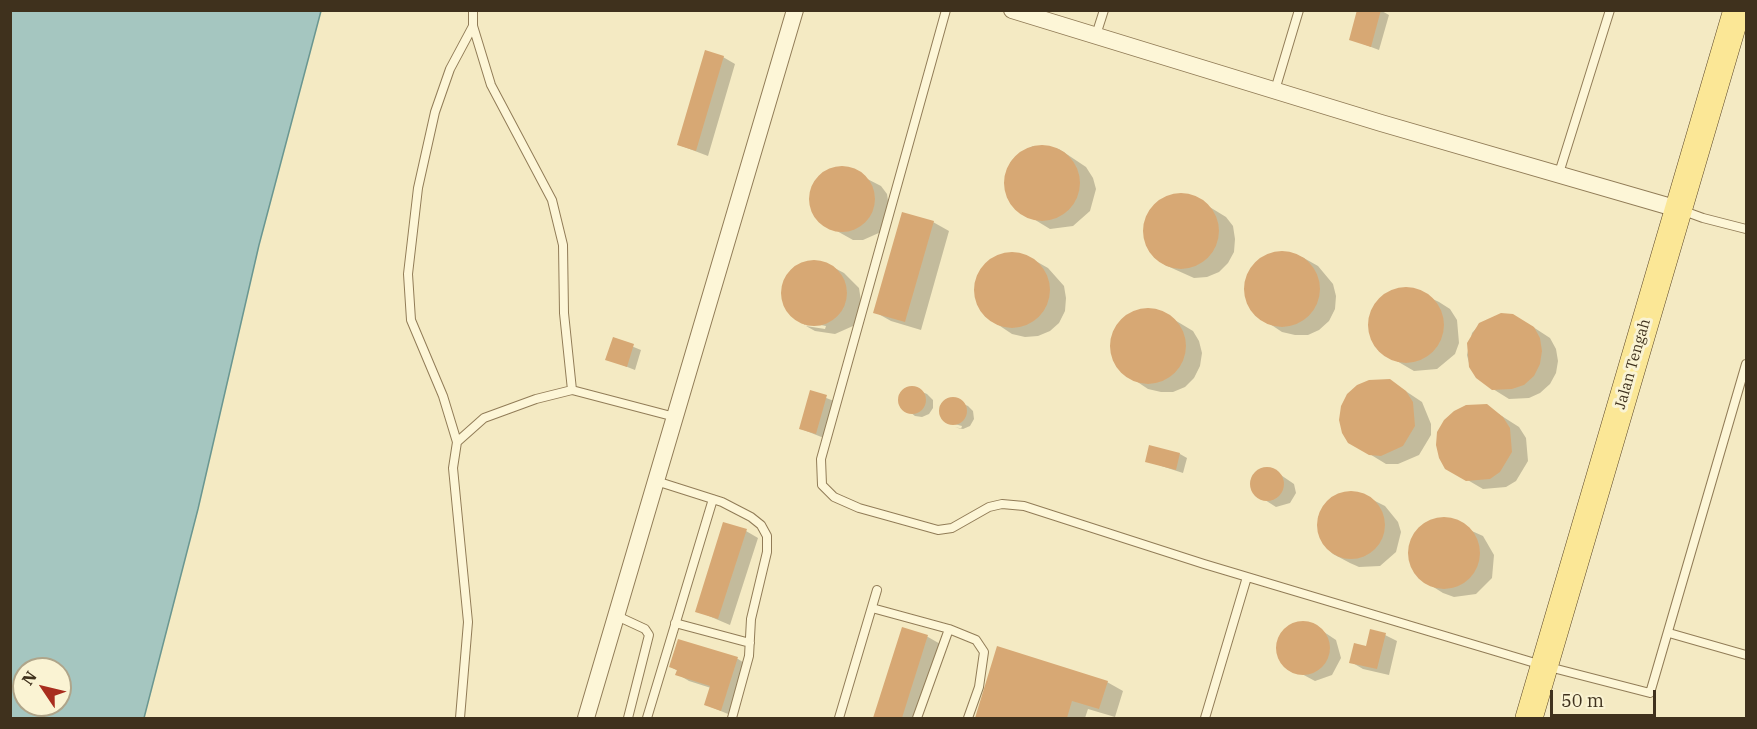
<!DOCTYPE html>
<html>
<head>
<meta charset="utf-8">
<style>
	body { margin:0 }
	#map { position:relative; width:1757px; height:729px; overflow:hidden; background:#f4eac3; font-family:"IBM Plex Serif",serif }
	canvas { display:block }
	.frame { position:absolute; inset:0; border:12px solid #3f311d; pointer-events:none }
	.north { position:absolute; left:12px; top:657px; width:60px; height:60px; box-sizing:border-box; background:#faf3d3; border:2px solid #afa58a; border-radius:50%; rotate:305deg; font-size:16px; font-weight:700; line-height:24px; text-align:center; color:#3f311d }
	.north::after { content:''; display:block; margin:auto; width:21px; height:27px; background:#a82d1e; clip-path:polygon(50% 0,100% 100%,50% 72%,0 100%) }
	.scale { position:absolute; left:1550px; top:690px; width:106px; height:27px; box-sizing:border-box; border:3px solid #3f311d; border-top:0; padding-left:8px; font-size:18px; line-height:21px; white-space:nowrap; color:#3f311d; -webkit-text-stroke:4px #faf3d3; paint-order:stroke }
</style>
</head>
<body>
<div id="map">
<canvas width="1757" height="729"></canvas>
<div class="frame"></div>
<div class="north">N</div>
<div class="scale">50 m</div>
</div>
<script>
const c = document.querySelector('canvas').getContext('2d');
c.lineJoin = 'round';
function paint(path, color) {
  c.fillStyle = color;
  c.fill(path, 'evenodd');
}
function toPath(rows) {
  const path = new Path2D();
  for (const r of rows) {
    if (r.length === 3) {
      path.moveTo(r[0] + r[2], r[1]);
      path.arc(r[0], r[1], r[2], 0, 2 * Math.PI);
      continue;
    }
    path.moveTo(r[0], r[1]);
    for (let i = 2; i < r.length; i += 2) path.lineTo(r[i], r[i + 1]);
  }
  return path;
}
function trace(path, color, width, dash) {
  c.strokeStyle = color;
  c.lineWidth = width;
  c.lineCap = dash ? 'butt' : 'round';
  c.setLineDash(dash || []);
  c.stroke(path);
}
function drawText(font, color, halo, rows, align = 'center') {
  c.font = font + ' "IBM Plex Serif",serif';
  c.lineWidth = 6;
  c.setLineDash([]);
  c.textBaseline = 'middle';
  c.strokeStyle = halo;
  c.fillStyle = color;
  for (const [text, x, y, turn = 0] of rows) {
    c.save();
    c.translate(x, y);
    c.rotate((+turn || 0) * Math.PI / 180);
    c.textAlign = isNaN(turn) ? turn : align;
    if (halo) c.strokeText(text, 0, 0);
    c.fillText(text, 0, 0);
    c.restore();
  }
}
const water = toPath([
	[10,11,321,11,259,245,198,509,144,718,11,718,10,11],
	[24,669,60,669,60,705,24,705,24,669]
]);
paint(water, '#a5c6c0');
trace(water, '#6a9690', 1.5);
paint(toPath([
	[1380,10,1389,15,1379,50,1350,39],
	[723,57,735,64,708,156,679,145],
	[1033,146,1046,146,1059,149,1086,167,1093,178,1096,189,1090,211,1073,226,1050,229,1014,207,1005,185,1006,172,1012,160,1021,152],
	[844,167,881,186,887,194,890,214,881,232,863,240,853,240,819,221,810,202,816,181,834,168],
	[1190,195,1226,217,1233,226,1235,239,1234,252,1228,263,1219,272,1207,277,1194,278,1165,265,1154,257,1144,235,1150,212,1167,197],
	[933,222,949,231,921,330,891,321,875,312],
	[1279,252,1302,257,1318,266,1333,284,1336,296,1335,309,1329,321,1319,330,1308,335,1295,335,1282,332,1255,314,1248,304,1245,292,1250,270,1268,255],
	[1009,254,1032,259,1048,268,1064,286,1066,298,1065,311,1059,323,1050,331,1038,336,1025,337,1012,334,985,316,978,305,975,294,981,272,998,256],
	[805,262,827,264,844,273,859,288,862,308,853,326,835,334,815,331,806,326,825,329,826,326,805,322,805,325,785,307,782,296,787,275],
	[1410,288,1439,302,1450,309,1457,320,1459,343,1455,354,1437,369,1414,371,1378,350,1372,340,1369,327,1370,315,1376,303,1386,294,1397,289],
	[1145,309,1156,309,1173,319,1193,331,1199,341,1202,353,1200,366,1194,378,1185,387,1173,392,1161,392,1148,389,1121,371,1114,360,1111,349,1116,327,1124,318],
	[1480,324,1530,325,1550,338,1556,349,1558,361,1556,373,1550,384,1540,393,1529,398,1509,399,1493,389,1470,367,1467,355,1472,333],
	[614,339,641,350,635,370,607,359],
	[1389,380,1422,402,1431,424,1431,435,1419,455,1398,464,1386,464,1350,442],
	[911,387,927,394,933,400,933,408,929,414,922,417,915,416,901,405,900,397,904,390],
	[811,392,834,401,824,438,801,429],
	[952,399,968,406,973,411,974,419,970,426,963,429,955,427,961,429,962,426,947,422,942,416,941,409,945,402],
	[1486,406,1519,427,1526,438,1528,461,1516,481,1506,487,1483,489,1447,468],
	[1180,454,1187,458,1183,473,1146,461],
	[1272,469,1294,484,1296,493,1290,503,1276,507,1254,493,1252,481,1260,470],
	[1359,493,1385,506,1398,522,1401,532,1396,552,1380,566,1359,567,1350,563,1333,554,1320,538,1318,517,1329,500,1338,494],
	[1445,519,1483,536,1494,555,1492,578,1476,594,1454,597,1443,593,1427,583,1412,566,1410,555,1416,534,1424,526],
	[746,531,758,538,730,625,697,611],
	[1303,623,1315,626,1336,640,1341,658,1332,675,1315,681,1285,665,1279,648,1286,630],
	[903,629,928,637,942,645,919,718,876,718],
	[1385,635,1397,641,1389,675,1363,669,1351,662],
	[679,640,738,659,749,666,733,716,706,705,711,688,689,681,677,674,678,671,671,667],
	[998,648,1107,682,1123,691,1115,717,1088,709,1085,718,976,718]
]), '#0003');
paint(toPath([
	[1357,10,1381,10,1371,47,1349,40],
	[705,50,724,56,696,151,677,145],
	[1042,183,38],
	[842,199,33],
	[1181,231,38],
	[902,212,934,221,905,322,873,313],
	[1282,289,38],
	[1012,290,38],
	[814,293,33],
	[1406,325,38],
	[1148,346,38],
	[1501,313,1513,314,1534,327,1540,338,1542,351,1540,364,1534,376,1524,385,1512,389,1492,390,1476,378,1469,367,1467,343,1479,323],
	[613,337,634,344,627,367,605,360],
	[1390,379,1406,391,1413,402,1415,426,1403,446,1381,456,1369,455,1348,443,1342,433,1339,420,1341,406,1347,394,1357,385,1369,380],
	[912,400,14],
	[810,390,827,395,816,434,799,429],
	[953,411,14],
	[1487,404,1503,417,1510,428,1512,452,1500,472,1490,479,1466,481,1445,469,1439,458,1436,445,1437,432,1444,420,1454,411,1466,405],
	[1149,445,1180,453,1176,470,1145,462],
	[1267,484,17],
	[1351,525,34],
	[1444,553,36],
	[723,522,747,529,718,619,695,612],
	[1303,648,27],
	[902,627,928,635,902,718,873,718],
	[1370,629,1386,633,1377,669,1349,663,1354,643,1366,646],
	[678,639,738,657,721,711,704,705,710,686,675,675,677,670,669,667],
	[997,646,1108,681,1099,709,1072,701,1067,718,975,718]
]), '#d7a874');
const service = toPath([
	[473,10,473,26,491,85,552,200,563,245,564,313,572,390],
	[946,10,821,459,822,485,834,497,859,508,938,530,952,528,989,507,1002,504,1024,506,1204,564,1545,666,1650,693,1746,364],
	[1096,35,1104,10],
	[1275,90,1299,10],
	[1559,173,1610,10],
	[1681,210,1703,218,1746,229],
	[457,442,484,418,536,399,572,390,675,417],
	[656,481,722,502,751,517,761,525,767,536,767,552,751,619,749,656,732,718],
	[872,608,949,629],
	[617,616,645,629,649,635,628,718],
	[675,623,750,643],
	[1669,633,1746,655],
	[460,718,468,622,453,468,457,442,443,396,411,320,408,274,418,188,435,112,450,69,473,26],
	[647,718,713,499],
	[839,718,877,590],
	[917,718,949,629,976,640,984,652,979,687,968,718],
	[1205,718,1247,577]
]);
const minor = toPath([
	[1012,10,1381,123,1678,209],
	[586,718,795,10]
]);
const primary = toPath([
	[1529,718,1737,10]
]);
trace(service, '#917c57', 10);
trace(minor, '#917c57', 18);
trace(primary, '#5e492b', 28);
trace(service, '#fdf6d7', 8);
trace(minor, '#fdf6d7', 16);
trace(primary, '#fbe796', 27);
drawText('15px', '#3f311d', '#faf3d3', [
	["Jalan Tengah",1633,364,-74]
]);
</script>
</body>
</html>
